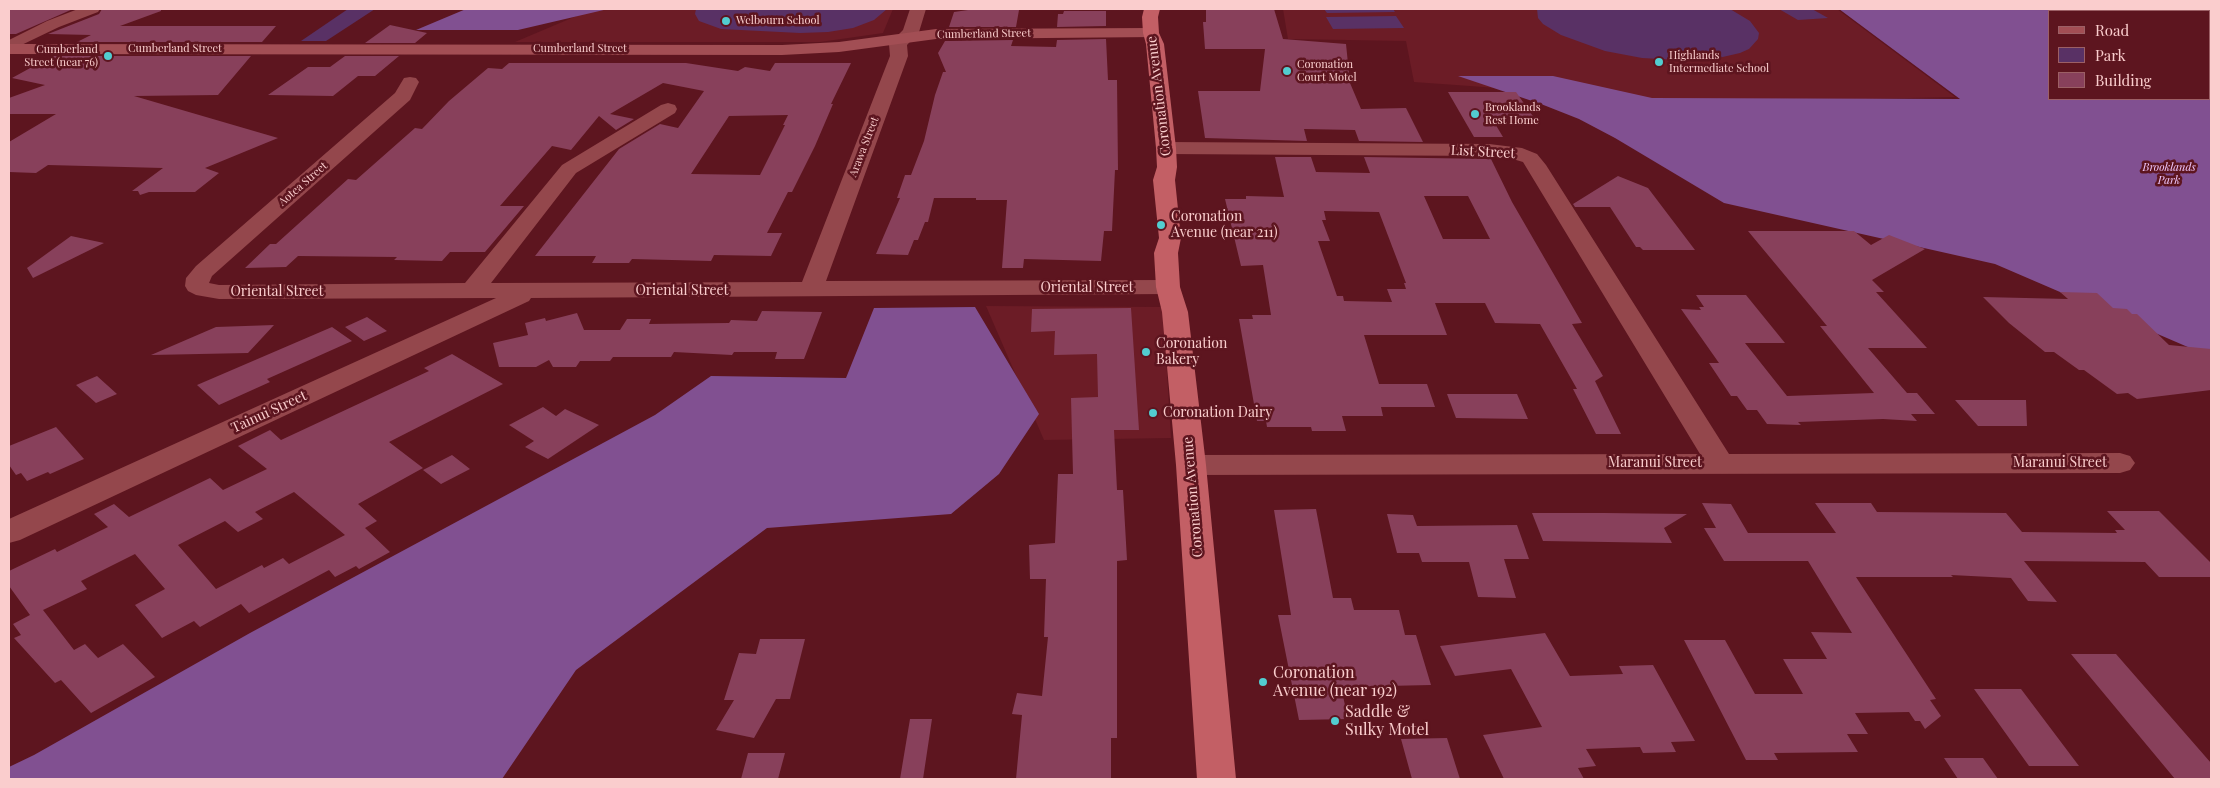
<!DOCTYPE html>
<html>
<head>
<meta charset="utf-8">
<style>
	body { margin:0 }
	#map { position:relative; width:2220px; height:788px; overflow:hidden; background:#5d151f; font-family:"Playfair Display",serif }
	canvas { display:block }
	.frame { position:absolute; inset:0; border:10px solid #facdcd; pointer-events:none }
	.legend { position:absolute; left:2048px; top:10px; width:162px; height:90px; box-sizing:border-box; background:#5d151f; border:1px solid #9c5f65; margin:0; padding:6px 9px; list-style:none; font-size:15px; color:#facdcd }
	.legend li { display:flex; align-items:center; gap:10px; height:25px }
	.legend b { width:25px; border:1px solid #9c5f65 }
</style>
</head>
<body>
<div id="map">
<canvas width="2220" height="788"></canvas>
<div class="frame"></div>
<ul class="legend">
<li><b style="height:6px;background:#a24e54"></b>Road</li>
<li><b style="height:14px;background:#593165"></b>Park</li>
<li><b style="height:14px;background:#88405b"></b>Building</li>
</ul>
</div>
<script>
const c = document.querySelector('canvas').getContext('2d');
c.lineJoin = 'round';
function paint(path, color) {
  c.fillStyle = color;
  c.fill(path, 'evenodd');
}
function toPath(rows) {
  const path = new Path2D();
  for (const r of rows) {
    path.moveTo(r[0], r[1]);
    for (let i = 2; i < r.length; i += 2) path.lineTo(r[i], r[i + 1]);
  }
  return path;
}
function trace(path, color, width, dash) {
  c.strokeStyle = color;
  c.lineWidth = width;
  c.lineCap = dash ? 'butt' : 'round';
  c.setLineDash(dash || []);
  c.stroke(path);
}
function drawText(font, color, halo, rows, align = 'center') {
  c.font = font + ' "Playfair Display",serif';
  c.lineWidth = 5;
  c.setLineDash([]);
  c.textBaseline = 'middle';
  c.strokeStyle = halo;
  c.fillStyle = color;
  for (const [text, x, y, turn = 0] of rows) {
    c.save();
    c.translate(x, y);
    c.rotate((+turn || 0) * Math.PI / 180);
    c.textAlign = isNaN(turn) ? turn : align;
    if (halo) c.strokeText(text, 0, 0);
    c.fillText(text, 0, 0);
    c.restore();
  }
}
paint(toPath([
	[593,9,893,9,883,33,820,42,515,42],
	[1283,9,1837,9,1955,97,1602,105,1553,92,1414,82,1406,41,1288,39],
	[986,306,1163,307,1171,438,1044,440]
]), '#6c1c26');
paint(toPath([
	[348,9,375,9,326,41,301,41],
	[696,9,887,9,874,20,853,28,828,32,800,33,721,29,699,21,695,14],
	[1324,9,1393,9,1395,12,1327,13],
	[1537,9,1730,9,1750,21,1759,33,1758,39,1749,49,1740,53,1714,59,1679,60,1642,58,1605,51,1561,35,1543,24,1538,18],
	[1779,9,1812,9,1828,18,1798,20],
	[1396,16,1404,28,1333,29,1326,17]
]), '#593165');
paint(toPath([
	[466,9,608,9,518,30,416,30],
	[1839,9,2077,9,2081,11,2049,11,2049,99,2209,99,2209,85,2211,86,2211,357,1995,264,1724,203,1615,138,1579,119,1541,104,1458,76,1553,76,1652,98,1960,99],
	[975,307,1039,414,999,474,951,514,767,528,576,670,502,779,9,779,9,767,34,755,250,633,655,415,711,376,846,378,874,308]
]), '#815091');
paint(toPath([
	[9,9,73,9,16,34,9,34],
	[102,9,161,9,161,11,120,26,276,26,262,42,77,42,91,35,48,34,99,14],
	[1206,9,1243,9,1243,10,1274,9,1283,39,1346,44,1350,83,1361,109,1406,108,1423,142,1359,141,1355,130,1304,129,1307,141,1205,138,1198,91,1260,91,1265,49,1205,49,1203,22,1206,22],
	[968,10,1019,10,1016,27,949,27,954,12],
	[1064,11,1106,11,1106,26,1057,27,1058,14,1063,14],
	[390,25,427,33,415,43,365,43],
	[1106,39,1108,80,1117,80,1118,170,1115,170,1112,231,1104,231,1101,261,1024,259,1023,268,1002,268,1007,200,976,200,976,198,934,198,928,222,925,222,918,240,914,240,908,255,876,254,900,198,897,198,905,175,911,175,924,141,935,95,943,72,946,72,938,53,945,41,1013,40,1011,46,1056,47,1057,40],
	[52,56,251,56,218,95,134,96,278,138,205,168,219,173,195,192,149,192,140,195,138,191,132,191,163,168,48,165,36,173,9,172,9,142,56,114,9,114,9,98,45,85,12,78],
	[345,56,399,56,375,76,358,76,333,96,268,95,308,67,330,67],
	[509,63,686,63,738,71,745,67,770,71,775,63,851,63,831,104,833,104,815,146,792,192,788,192,767,233,782,233,771,256,714,255,711,261,632,259,629,263,592,263,596,256,535,256,619,149,660,124,678,128,704,91,663,83,610,114,634,119,616,130,599,116,571,150,552,146,500,206,524,206,485,252,450,252,442,261,394,260,397,257,298,256,286,267,245,268,270,244,276,244,348,179,356,180,415,128,422,129,449,101,488,68,502,69],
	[788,115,783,125,785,125,760,175,691,174,729,116],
	[1448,92,1516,92,1537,122,1494,122,1503,137,1474,137],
	[1275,157,1311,157,1316,172,1370,173,1364,157,1491,159,1512,202,1582,323,1572,324,1603,376,1595,381,1621,434,1596,434,1573,389,1577,389,1540,324,1495,323,1485,303,1435,303,1447,335,1364,335,1379,384,1427,384,1435,407,1381,407,1383,416,1342,416,1346,431,1312,431,1311,427,1267,427,1266,421,1257,421,1239,319,1253,319,1252,315,1271,315,1263,265,1241,266,1225,199,1246,199,1246,196,1284,197],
	[1424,196,1468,196,1490,239,1443,239],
	[1324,211,1379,212,1406,283,1404,283,1406,289,1387,289,1392,302,1344,301,1343,296,1337,296,1318,241,1330,241,1322,220,1326,220],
	[1618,176,1648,188,1695,250,1643,250,1640,247,1636,247,1610,207,1575,207,1573,204],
	[1748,231,1854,231,1871,245,1889,235,1925,249,1872,280,1884,292,1876,292,1927,348,1868,348,1907,393,1917,393,1935,414,1911,414,1917,421,1883,419,1798,422,1801,425,1767,424,1757,410,1747,410,1737,396,1731,396,1709,363,1719,363,1681,309,1701,310,1699,307,1704,307,1696,295,1746,295,1785,343,1745,343,1787,396,1874,393,1820,326,1827,326],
	[71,236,104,243,33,278,27,268],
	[2060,292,2097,293,2113,308,2127,309,2132,314,2137,314,2169,345,2211,349,2211,390,2137,399,2128,393,2117,394,2084,370,2079,370,2054,352,2045,352,2009,323,1983,297,2068,299],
	[1131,308,1139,430,1114,430,1117,490,1123,490,1127,560,1117,561,1117,738,1111,738,1111,779,1016,779,1022,715,1012,714,1017,693,1042,696,1048,637,1044,637,1046,579,1030,579,1029,545,1055,543,1058,474,1073,474,1071,398,1098,397,1097,354,1054,355,1055,331,1031,332,1032,309],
	[762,311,822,312,804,359,775,359,777,352,734,352,732,355,674,352,671,357,613,357,610,361,580,361,576,367,553,367,549,360,536,367,499,367,493,343,528,335,525,323,545,318,546,321,577,313,584,330,620,330,627,319,651,319,649,324,729,323,731,320,757,321],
	[367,317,387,331,364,341,345,327],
	[274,325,248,353,151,355,216,327],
	[332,327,352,341,267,379,270,382,219,405,197,385],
	[452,354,503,384,389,442,423,468,358,504,377,521,365,528,390,552,359,569,356,566,335,577,329,570,249,613,241,604,200,627,194,621,162,638,135,605,165,589,135,554,81,581,87,589,43,610,74,650,85,644,98,658,123,644,155,677,91,713,61,680,55,683,14,638,21,635,13,624,30,615,9,586,9,571,55,549,57,552,108,527,94,514,114,504,129,517,210,478,223,490,267,469,238,446,270,430,281,440,429,371,424,368],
	[294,492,345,535,289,564,283,558,264,568,262,565,216,589,178,545,225,521,238,532,263,519,255,512],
	[97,376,117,394,96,403,76,385],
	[1447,394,1517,394,1528,419,1456,418],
	[1955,400,2026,400,2027,426,1978,426],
	[543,407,556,416,565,409,599,425,548,459,525,447,534,441,509,425],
	[56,427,84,459,50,474,48,472,27,481,21,473,16,475,9,465,9,446],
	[452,455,470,469,441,484,423,470],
	[1702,503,1731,504,1748,533,1836,533,1815,503,1871,503,1877,512,2006,513,2022,532,2117,533,2115,530,2125,530,2107,511,2159,511,2211,563,2211,577,2159,577,2145,562,2024,561,2057,602,2028,601,2011,578,1951,575,1953,577,1856,577,1936,699,1930,700,1941,716,1925,729,1920,721,1915,721,1909,712,1855,713,1868,734,1847,734,1858,752,1774,753,1778,760,1746,760,1684,640,1725,640,1755,694,1803,694,1783,659,1827,659,1811,632,1852,633,1808,561,1724,561,1704,528,1716,528],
	[1316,509,1333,598,1351,598,1354,610,1399,610,1405,635,1416,635,1431,685,1341,687,1348,719,1299,720,1278,615,1291,615,1274,510],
	[1532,513,1605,513,1687,514,1664,528,1672,543,1543,541],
	[1387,514,1413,515,1417,526,1517,525,1529,559,1504,559,1516,598,1478,597,1469,562,1422,562,1419,553,1397,553],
	[1545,633,1570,676,1623,674,1619,666,1653,665,1695,741,1671,742,1676,752,1643,753,1640,747,1586,749,1596,766,1578,768,1584,779,1504,779,1483,735,1542,727,1511,669,1455,676,1440,646],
	[760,639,805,639,790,699,776,699,754,738,716,730,734,700,724,700,739,653,756,654],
	[2071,654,2116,654,2211,763,2211,779,2175,779],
	[1974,689,2021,689,2079,766,2029,766],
	[910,719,932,719,923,779,900,779],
	[1447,738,1460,779,1412,779,1401,739],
	[748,753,785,753,778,779,741,779],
	[1944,758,1983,758,1998,779,1958,779]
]), '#88405b');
paint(toPath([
	[78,9,100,9,98,12,59,27,9,51,9,40,47,21,78,9],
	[910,9,926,9,919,32,907,45,908,56,826,281,1168,280,1177,282,1180,287,1177,292,1168,294,531,298,529,301,20,540,9,543,9,519,496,298,219,299,196,295,188,291,185,286,186,278,196,266,395,93,404,78,410,77,416,78,419,82,410,100,212,276,209,283,219,285,465,283,562,165,661,105,668,103,675,105,677,109,675,113,576,173,491,283,802,282,890,56,889,44,903,30,910,9],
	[2161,9,2180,9,2182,11,2163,11,2161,9],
	[2209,24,2211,25,2211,36,2209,35,2209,24],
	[1166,142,1489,144,1522,148,1537,154,1546,165,1729,454,2120,453,2130,456,2135,463,2130,470,2120,473,1191,475,1181,472,1176,465,1181,458,1191,455,1700,454,1523,162,1506,157,1489,156,1166,154,1159,152,1156,148,1159,144,1166,142]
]), '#94474c');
paint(toPath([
	[1151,28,1157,29,1159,33,1157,37,936,39,839,52,782,55,9,54,9,44,782,45,839,42,936,29,1151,28]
]), '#a24e54');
paint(toPath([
	[1144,9,1160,9,1158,17,1159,33,1164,44,1176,148,1177,167,1175,180,1181,238,1178,253,1180,287,1188,312,1206,465,1236,779,1197,779,1176,465,1162,312,1156,287,1154,253,1159,238,1153,180,1157,167,1156,148,1146,44,1143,33,1142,17,1144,9]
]), '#c35f65');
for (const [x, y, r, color] of [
	[726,21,5,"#52cdd0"],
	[108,56,5,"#52cdd0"],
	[1659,62,5,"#52cdd0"],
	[1287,71,5,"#52cdd0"],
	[1475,114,5,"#52cdd0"],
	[1161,225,5,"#52cdd0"],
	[1146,352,5,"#52cdd0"],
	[1153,413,5,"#52cdd0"],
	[1263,682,5,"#52cdd0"],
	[1335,721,5,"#52cdd0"]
]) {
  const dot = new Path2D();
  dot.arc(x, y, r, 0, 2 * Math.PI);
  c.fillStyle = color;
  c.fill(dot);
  trace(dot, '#5d151f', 2);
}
drawText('11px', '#facdcd', '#5d151f', [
	["Welbourn School",736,21],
	["Cumberland",98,50,"right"],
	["Street (near 76)",98,63,"right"],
	["Highlands",1669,56],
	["Intermediate School",1669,69],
	["Coronation",1297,65],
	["Court Motel",1297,78],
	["Brooklands",1485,108],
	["Rest Home",1485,121]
], 'left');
drawText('11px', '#facdcd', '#5d151f', [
	["Cumberland Street",984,34,-1],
	["Cumberland Street",175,49],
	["Cumberland Street",580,49],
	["Arawa Street",864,147,-69],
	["Aotea Street",303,184,-41]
]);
drawText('italic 11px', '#f1c8fe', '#5d151f', [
	["Brooklands",2169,168],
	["Park",2169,181]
]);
drawText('14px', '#facdcd', '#5d151f', [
	["Coronation Avenue",1159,96,-97],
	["List Street",1483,152,3],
	["Oriental Street",1087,288],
	["Oriental Street",682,291],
	["Oriental Street",277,292],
	["Tainui Street",269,412,-25],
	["Maranui Street",1655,463],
	["Maranui Street",2060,463],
	["Coronation Avenue",1193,497,-95]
]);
drawText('14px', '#facdcd', '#5d151f', [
	["Coronation",1171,217],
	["Avenue (near 211)",1171,233],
	["Coronation",1156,344],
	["Bakery",1156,360],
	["Coronation Dairy",1163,413]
], 'left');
drawText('16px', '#facdcd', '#5d151f', [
	["Coronation",1273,673],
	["Avenue (near 192)",1273,691],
	["Saddle &",1345,712],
	["Sulky Motel",1345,730]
], 'left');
</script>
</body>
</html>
